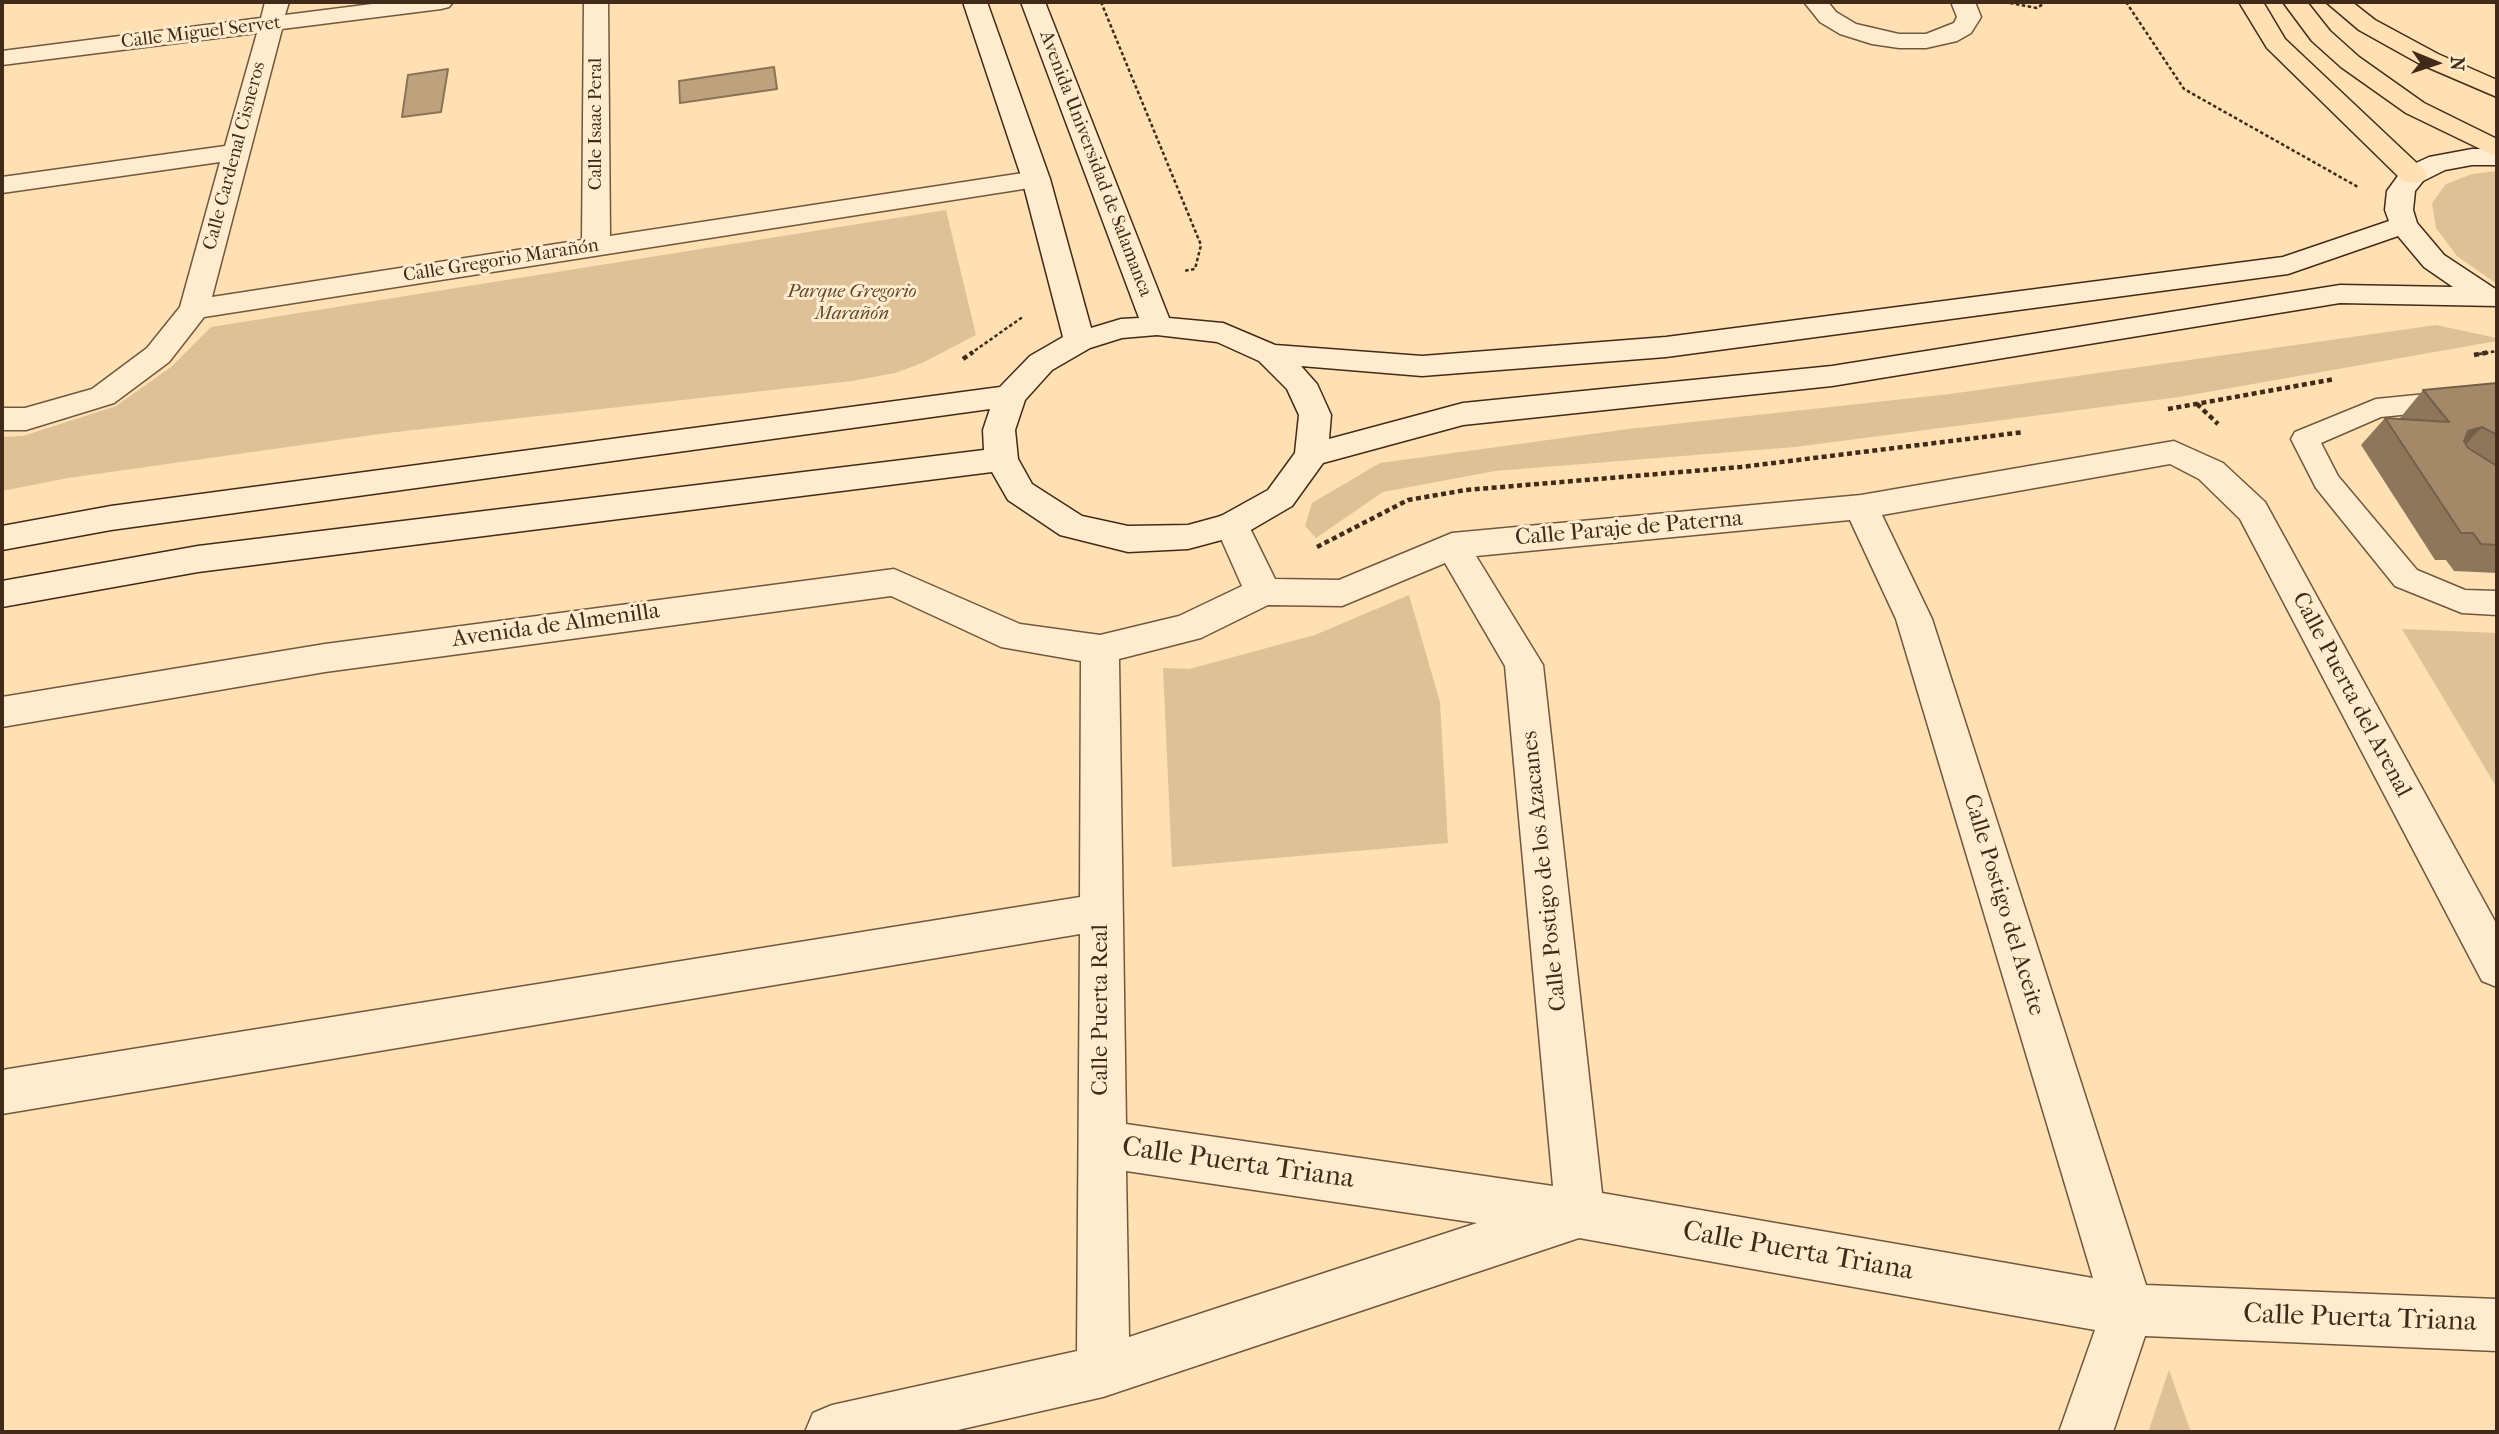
<!DOCTYPE html>
<html>
<head>
<meta charset="utf-8">
<style>
	body { margin:0 }
	#map { position:relative; width:2499px; height:1434px; overflow:hidden; background:#ffe0b2; font-family:"IM FELL French Canon",serif }
	canvas { display:block }
	.frame { position:absolute; inset:0; border:4px solid #412a19; pointer-events:none }
	.north { position:absolute; left:2401px; top:28px; width:70px; height:70px; -webkit-text-stroke:5px #ffebcd; paint-order:stroke; rotate:92deg; font-size:19px; font-weight:700; line-height:28px; text-align:center; color:#412a19 }
	.north::after { content:''; display:block; margin:auto; width:24px; height:32px; background:#412a19; clip-path:polygon(50% 0,100% 100%,50% 72%,0 100%) }
</style>
</head>
<body>
<div id="map">
<canvas width="2499" height="1434"></canvas>
<div class="frame"></div>
<div class="north">N</div>
</div>
<script>
const c = document.querySelector('canvas').getContext('2d');
c.lineJoin = 'round';
function paint(path, color) {
  c.fillStyle = color;
  c.fill(path, 'evenodd');
}
function toPath(rows) {
  const path = new Path2D();
  for (const r of rows) {
    path.moveTo(r[0], r[1]);
    for (let i = 2; i < r.length; i += 2) path.lineTo(r[i], r[i + 1]);
  }
  return path;
}
function trace(path, color, width, dash) {
  c.strokeStyle = color;
  c.lineWidth = width;
  c.lineCap = dash ? 'butt' : 'round';
  c.setLineDash(dash || []);
  c.stroke(path);
}
function drawText(font, color, halo, rows, align = 'center') {
  c.font = font + ' "IM FELL French Canon",serif';
  c.lineWidth = 6;
  c.setLineDash([]);
  c.textBaseline = 'middle';
  c.strokeStyle = halo;
  c.fillStyle = color;
  for (const [text, x, y, turn = 0] of rows) {
    c.save();
    c.translate(x, y);
    c.rotate((+turn || 0) * Math.PI / 180);
    c.textAlign = isNaN(turn) ? turn : align;
    if (halo) c.strokeText(text, 0, 0);
    c.fillText(text, 0, 0);
    c.restore();
  }
}
paint(toPath([
	[2497,171,2497,284,2457,256,2436,228,2432,203,2446,184,2472,174],
	[946,210,976,335,922,363,895,373,852,381,387,433,68,478,2,491,2,437,23,436,116,406,171,367,211,327],
	[2436,325,2497,338,2497,341,2179,397,1795,447,1495,471,1383,492,1316,538,1305,526,1312,503,1380,463,1628,429,1950,394],
	[1409,595,1440,702,1448,843,1172,867,1163,668,1189,669,1315,635],
	[2402,629,2497,633,2497,788],
	[2169,1370,2191,1432,2148,1432]
]), '#dfc198');
const water = toPath([
	[774,67,777,89,680,103,679,81,774,67],
	[448,69,441,112,402,117,408,75,448,69]
]);
paint(water, '#bea27e');
trace(water, '#8c7256', 2);
const lane = toPath([
	[2497,387,2497,405,2381,417,2321,443,2338,476,2417,570,2465,590,2497,591,2497,615,2462,613,2395,586,2316,488,2291,439,2295,432,2376,399,2497,387]
]);
const street = toPath([
	[265,2,289,2,285,15,388,2,453,2,449,7,441,9,282,29,212,297,582,240,584,2,608,2,610,236,1036,171,1046,173,1050,179,1046,185,1036,187,204,317,169,362,114,403,26,430,2,430,2,408,25,408,92,389,147,348,180,307,220,162,2,193,2,177,225,146,257,33,2,65,2,51,261,18,265,2],
	[1804,2,1828,2,1836,12,1856,24,1899,34,1926,34,1954,23,1957,17,1951,2,1975,2,1981,17,1971,33,1957,41,1926,48,1899,48,1872,44,1840,34,1820,22,1804,2],
	[2174,441,2223,463,2265,502,2497,925,2497,987,2482,981,2240,519,2199,479,2170,464,1882,515,1932,619,2146,1285,2497,1299,2497,1351,2145,1336,2113,1432,2059,1432,2095,1330,1579,1238,1103,1397,949,1432,805,1432,813,1413,832,1405,1077,1351,1080,934,2,1114,2,1070,1080,897,1081,661,1001,647,891,596,325,672,2,727,2,697,325,644,894,569,1020,624,1100,635,1179,616,1242,586,1215,525,1220,516,1232,513,1244,516,1275,579,1339,580,1452,533,1861,495,2174,441],
	[1850,520,1896,619,2093,1278,1602,1193,1543,665,1476,556,1850,520],
	[1445,563,1505,666,1553,1186,1126,1124,1119,659,1201,638,1268,605,1342,606,1445,563],
	[1126,1171,1477,1223,1129,1337,1126,1171]
]);
const secondary = toPath([
	[963,2,987,2,1050,179,1091,328,1121,319,1139,318,1021,2,1045,2,1169,318,1223,323,1275,345,1422,356,1666,337,2283,257,2389,221,2385,210,2387,191,2403,169,2429,157,2472,149,2497,149,2497,165,2472,165,2445,170,2423,181,2415,191,2413,210,2417,223,2444,255,2497,290,2497,306,2340,303,1832,386,1463,425,1323,463,1292,506,1244,534,1188,549,1128,552,1060,535,1008,500,992,472,198,572,2,607,2,581,198,546,984,450,983,430,990,409,111,530,2,550,2,526,111,506,1000,387,1030,356,1063,337,1022,179,963,2],
	[2398,236,2424,267,2453,287,2340,285,1832,366,1463,403,1329,439,1331,415,1317,384,1301,366,1422,376,1666,357,2288,274,2398,236],
	[1157,335,1217,342,1259,361,1287,389,1299,415,1295,453,1268,490,1221,516,1188,525,1128,526,1082,516,1032,484,1018,459,1015,430,1025,400,1052,370,1090,348,1122,338,1157,335]
]);
const highway = toPath([
	[2239,2,2263,2,2285,39,2423,169,2427,175,2423,181,2413,183,2403,181,2267,48,2239,2],
	[2283,2,2307,2,2330,31,2359,57,2424,103,2497,139,2497,157,2406,113,2341,67,2312,41,2283,2],
	[2326,2,2352,2,2375,20,2438,54,2497,80,2497,97,2420,64,2359,30,2326,2]
]);
trace(lane, '#70583f', 3);
trace(street, '#70583f', 3);
trace(secondary, '#412a19', 3);
trace(highway, '#412a19', 3);
trace(toPath([
	[1101,2,1201,245,1195,269,1183,271],
	[2126,2,2184,89,2358,187],
	[2010,3,2037,8,2046,2],
	[970,354,1024,316],
	[2479,354,2497,351]
]), '#412a19', 2.5, [3.5, 2.5]);
trace(toPath([
	[2474,355,2490,352],
	[963,359,973,352],
	[2197,404,2218,424],
	[2168,409,2335,379],
	[1317,547,1408,500,1466,490,1741,467,2024,432]
]), '#412a19', 4.5, [5, 3.5]);
paint(lane, '#ffebcd');
paint(street, '#ffebcd');
paint(secondary, '#ffebcd');
paint(highway, '#ffe0b2');
paint(toPath([
	[2497,383,2497,573,2454,571,2446,560,2435,560,2361,445,2385,418,2400,419,2400,418,2423,390]
]), '#8d765a');
paint(toPath([
	[2482,427,2456,455,2468,431]
]), '#73604a');
const building = toPath([
	[2497,383,2497,435,2482,427,2468,431,2464,441,2468,448,2497,466,2497,545,2481,544,2473,533,2461,533,2385,418,2449,422,2423,390,2497,383]
]);
paint(building, '#a48969');
trace(building, '#73604a', 2);
drawText('19px', '#412a19', '#ffebcd', [
	["Calle Miguel Servet",201,33,-7],
	["Calle Isaac Peral",596,124,-90],
	["Calle Cardenal Cisneros",235,156,-75],
	["Avenida Universidad de Salamanca",1095,164,69],
	["Calle Gregorio Marañón",501,261,-9]
]);
drawText('italic 19px', '#614832', '#ffebcd', [
	["Parque Gregorio",852,292],
	["Marañón",852,314]
]);
drawText('23px', '#412a19', '#ffebcd', [
	["Calle Paraje de Paterna",1629,529,-5],
	["Avenida de Almenilla",556,626,-8],
	["Calle Puerta del Arenal",2351,695,62],
	["Calle Postigo de los Azacanes",1545,871,-96],
	["Calle Postigo del Aceite",2003,905,73],
	["Calle Puerta Real",1101,1010,-90]
]);
drawText('28px', '#412a19', '#ffebcd', [
	["Calle Puerta Triana",1238,1164,8],
	["Calle Puerta Triana",1798,1252,10],
	["Calle Puerta Triana",2360,1319,2]
]);
</script>
</body>
</html>
